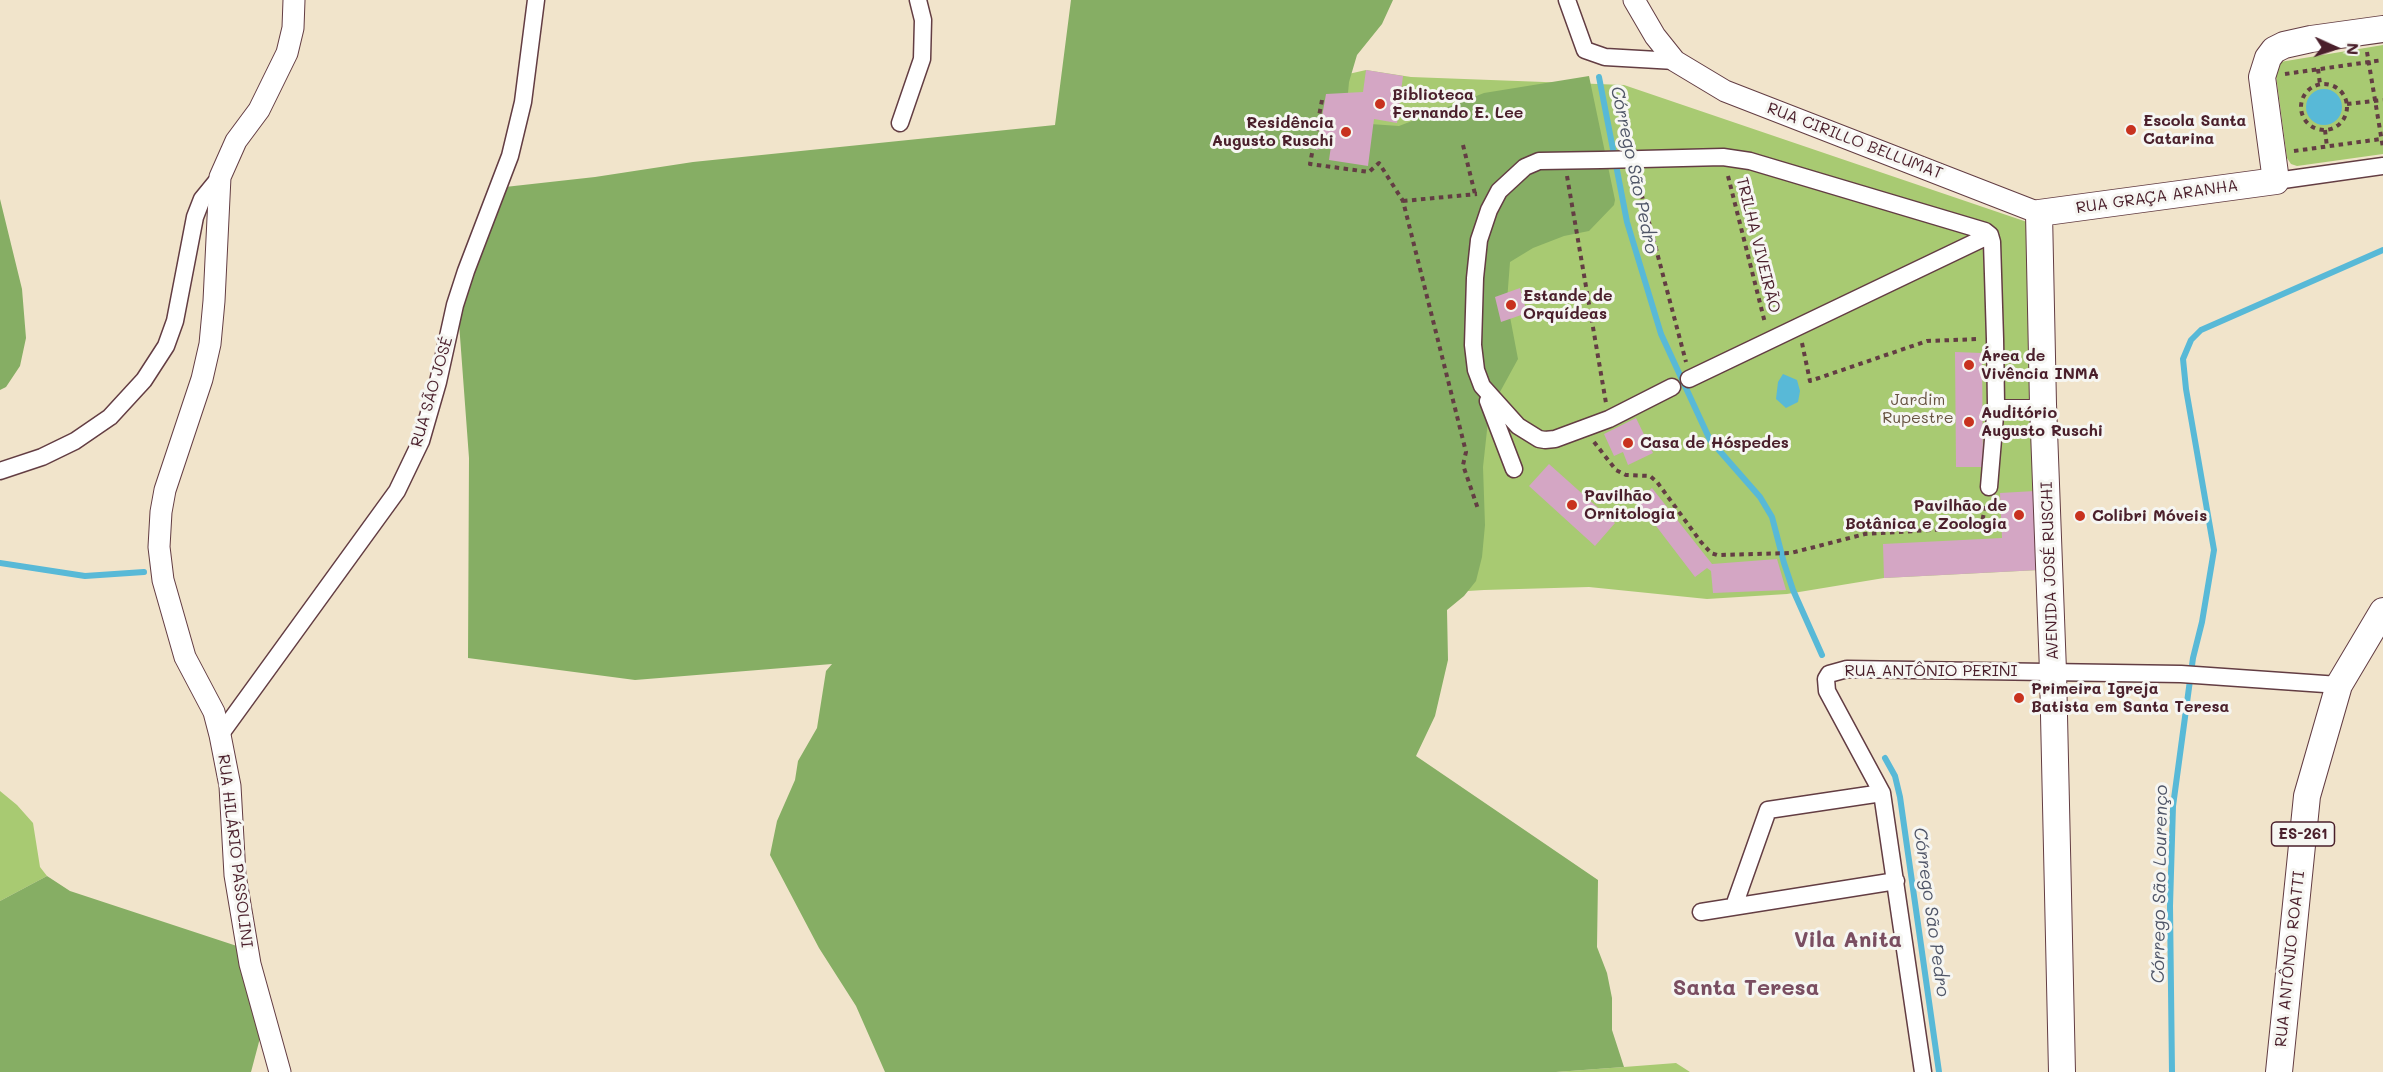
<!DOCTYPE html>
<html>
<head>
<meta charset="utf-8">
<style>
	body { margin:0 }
	#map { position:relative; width:2383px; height:1072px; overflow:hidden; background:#f1e4cb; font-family:Mali,sans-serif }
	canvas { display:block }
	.north { position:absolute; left:2305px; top:18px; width:60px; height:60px; -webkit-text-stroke:4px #f6f6f2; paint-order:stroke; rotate:93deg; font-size:16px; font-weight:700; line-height:24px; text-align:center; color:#4a1f2b }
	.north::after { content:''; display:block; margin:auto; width:21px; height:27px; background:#4a1f2b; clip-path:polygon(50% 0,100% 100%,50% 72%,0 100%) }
</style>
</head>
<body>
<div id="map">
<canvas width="2383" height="1072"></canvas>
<div class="north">N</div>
</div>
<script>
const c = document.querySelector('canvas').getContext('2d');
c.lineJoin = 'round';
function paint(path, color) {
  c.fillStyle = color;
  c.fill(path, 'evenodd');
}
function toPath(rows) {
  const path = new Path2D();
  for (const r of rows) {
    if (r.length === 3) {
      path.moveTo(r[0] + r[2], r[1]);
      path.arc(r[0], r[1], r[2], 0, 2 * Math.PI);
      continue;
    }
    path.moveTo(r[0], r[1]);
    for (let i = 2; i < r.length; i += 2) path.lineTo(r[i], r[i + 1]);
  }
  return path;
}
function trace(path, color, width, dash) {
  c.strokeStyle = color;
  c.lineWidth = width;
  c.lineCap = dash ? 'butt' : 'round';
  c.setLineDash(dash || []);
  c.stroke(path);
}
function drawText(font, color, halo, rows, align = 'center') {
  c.font = font + ' Mali,sans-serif';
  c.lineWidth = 6;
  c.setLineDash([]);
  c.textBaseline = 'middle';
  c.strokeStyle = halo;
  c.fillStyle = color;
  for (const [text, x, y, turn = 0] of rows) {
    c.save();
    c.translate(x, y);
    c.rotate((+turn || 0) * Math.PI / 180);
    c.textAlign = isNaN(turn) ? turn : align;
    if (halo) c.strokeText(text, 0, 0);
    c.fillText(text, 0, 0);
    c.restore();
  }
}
paint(toPath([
	[2383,45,2383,154,2297,166,2291,164,2287,158,2275,68,2280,62],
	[1366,70,1411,77,1624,85,2030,223,2039,570,1884,578,1787,594,1707,599,1589,587,1484,590,483,651,1033,146],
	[0,791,17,805,33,823,40,867,47,876,0,901],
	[1676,1063,1690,1072,1556,1072,1624,1067]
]), '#a8ca72');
paint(toPath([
	[1071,0,1393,0,1382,24,1357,55,1349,82,1348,93,1356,123,1399,126,1484,93,1589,76,1615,200,1614,205,1589,231,1564,236,1533,248,1510,262,1507,301,1518,359,1489,412,1483,467,1485,525,1482,557,1476,581,1464,596,1447,610,1448,660,1435,716,1416,756,1598,880,1597,947,1607,973,1612,998,1612,1030,1624,1067,1556,1072,885,1072,856,1006,819,948,770,855,777,821,795,780,798,761,817,728,826,671,832,664,635,680,468,658,469,458,459,323,496,188,595,177,693,162,1055,125],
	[0,199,22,289,26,338,20,366,6,387,0,390],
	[47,876,70,891,249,950,264,1023,251,1072,0,1072,0,901]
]), '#86ae64');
paint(toPath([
	[2324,107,18],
	[1783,374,1797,380,1800,391,1798,402,1786,408,1776,399,1778,382]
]), '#58b9d7');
trace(toPath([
	[1599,77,1627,222,1661,334,1710,440,1760,497,1772,517,1784,563,1793,590,1822,655],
	[0,563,85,576,144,572],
	[1885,758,1895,776,1900,797,1939,1072],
	[2172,1072,2170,906,2173,806,2193,658,2202,622,2214,550,2186,389,2183,359,2191,340,2201,330,2383,250]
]), '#58b9d7', 6);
paint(toPath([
	[1366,70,1403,76,1397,123,1374,119,1368,166,1329,160,1331,146,1316,150,1326,94,1363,92],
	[1520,288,1527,313,1501,322,1495,297],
	[1955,352,1982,353,1983,467,1956,467],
	[1636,418,1653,453,1628,465,1623,452,1614,456,1604,434],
	[1549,464,1615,523,1595,546,1529,486],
	[1652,488,1712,564,1777,559,1786,590,1713,593,1711,571,1707,568,1695,577,1637,501],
	[2035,491,2039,570,1884,578,1883,544,2002,538,2000,493]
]), '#d4a6c4');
const service = toPath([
	[1996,404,2040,404]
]);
const minor = toPath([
	[1567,0,1585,50,1605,57,1675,61],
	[900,123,922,59,923,20,918,0],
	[2276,181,2383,166],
	[1689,379,1990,235],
	[1672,387,1609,419,1555,439,1545,440,1539,439,1518,426,1482,386,1476,370,1473,345,1475,278,1479,240,1489,210,1499,191,1525,167,1539,161,1601,160,1723,157,1750,161,1985,231,1990,235,1992,242,1995,339,1996,404,1989,487],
	[1488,401,1514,469],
	[0,471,42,457,75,441,110,417,144,380,166,346,175,321,195,217,202,199,220,177],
	[220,735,397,491,421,441,438,382,455,305,466,271,510,156,523,102,536,0],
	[1734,906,1768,810,1882,793],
	[1701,912,1896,881],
	[1923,1072,1882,793,1827,691,1826,679,1829,674,1847,669,2181,674,2339,685]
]);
const tertiary = toPath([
	[1634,0,1655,36,1675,61,1725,91,2039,213],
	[280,1072,250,964,235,875,230,786,220,735,214,712,185,657,163,580,159,547,161,512,165,490,202,379,210,344,214,301,220,177,236,141,259,110,287,53,293,28,294,0]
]);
const primary = toPath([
	[2062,1072,2053,671,2043,404,2039,213,2276,181,2262,77,2268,58,2274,50,2284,45,2311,39,2383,29],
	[2279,1072,2307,796,2339,685,2383,611]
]);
trace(service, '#633d43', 10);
trace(minor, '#633d43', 19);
trace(tertiary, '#633d43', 23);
trace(primary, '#633d43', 28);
trace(toPath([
	[2367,52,2383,148],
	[2318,69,2320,84],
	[2285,74,2383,60],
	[2324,107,23],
	[1322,100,1310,164,1369,172,1379,163,1403,201,1466,452,1463,465,1478,509],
	[2347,104,2383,100],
	[2325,130,2327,147],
	[1463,145,1475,194],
	[2294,151,2381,139],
	[1567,176,1606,403],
	[1728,176,1765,323],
	[1637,177,1686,362],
	[1403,201,1477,194],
	[1802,343,1810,381,1927,341,1979,339],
	[1594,442,1616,470,1626,475,1650,476,1657,482,1701,542,1711,553,1717,555,1791,553,1865,534,1981,527,1986,503]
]), '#633d43', 4, [4.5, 4.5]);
trace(service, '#fff', 8);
trace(minor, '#fff', 16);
trace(tertiary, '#fff', 21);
trace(primary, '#fff', 26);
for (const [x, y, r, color] of [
	[1380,104,6,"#c8321e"],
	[2131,130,6,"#c8321e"],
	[1346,132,6,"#c8321e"],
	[1511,305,6,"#c8321e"],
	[1969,365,6,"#c8321e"],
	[1969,422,6,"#c8321e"],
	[1628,443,6,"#c8321e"],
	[1572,505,6,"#c8321e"],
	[2019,515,6,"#c8321e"],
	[2080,516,6,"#c8321e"],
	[2019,698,6,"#c8321e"]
]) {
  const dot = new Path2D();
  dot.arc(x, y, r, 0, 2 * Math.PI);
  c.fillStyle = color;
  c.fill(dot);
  trace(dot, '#f6f6f2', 2);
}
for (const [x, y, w] of [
	[2303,834,63]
]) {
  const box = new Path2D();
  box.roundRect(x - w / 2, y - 12, w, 24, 4.5);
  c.fillStyle = '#f6f6f2';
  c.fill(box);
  trace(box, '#4a1f2b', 1.5);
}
drawText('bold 15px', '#4a1f2b', null, [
	["ES-261",2303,834]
]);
drawText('bold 16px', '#4a1f2b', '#f6f6f2', [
	["Biblioteca",1392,95],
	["Fernando E. Lee",1392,113],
	["Escola Santa",2143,121],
	["Catarina",2143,139],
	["Residência",1334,123,"right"],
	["Augusto Ruschi",1334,141,"right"],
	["Estande de",1523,296],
	["Orquídeas",1523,314],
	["Área de",1981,356],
	["Vivência INMA",1981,374],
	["Auditório",1981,413],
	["Augusto Ruschi",1981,431],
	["Casa de Hóspedes",1640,443],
	["Pavilhão",1584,496],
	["Ornitologia",1584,514],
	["Pavilhão de",2007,506,"right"],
	["Botânica e Zoologia",2007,524,"right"],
	["Colibri Móveis",2092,516],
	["Primeira Igreja",2031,689],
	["Batista em Santa Teresa",2031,707]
], 'left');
drawText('16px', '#4a1f2b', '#f6f6f2', [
	["RUA CIRILLO BELLUMAT",1855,141,21],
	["RUA GRAÇA ARANHA",2157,197,-8],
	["TRILHA VIVEIRÃO",1758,245,76],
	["RUA SÃO JOSÉ",432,392,-74],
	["AVENIDA JOSÉ RUSCHI",2050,571,-92],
	["RUA ANTÔNIO PERINI",1931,671],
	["RUA HILÁRIO PASSOLINI",235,851,83],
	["RUA ANTÔNIO ROATTI",2290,959,-84]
]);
drawText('16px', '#665240', '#f6f6f2', [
	["Jardim",1918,400],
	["Rupestre",1918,418]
]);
drawText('italic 18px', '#4f5567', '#f6f6f2', [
	["Córrego São Pedro",1634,170,78],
	["Córrego São Lourenço",2160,884,-89],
	["Córrego São Pedro",1931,912,82]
]);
drawText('bold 22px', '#7a4e61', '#f6f6f2', [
	["Vila Anita",1848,940],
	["Santa Teresa",1746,988]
]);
</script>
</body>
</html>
